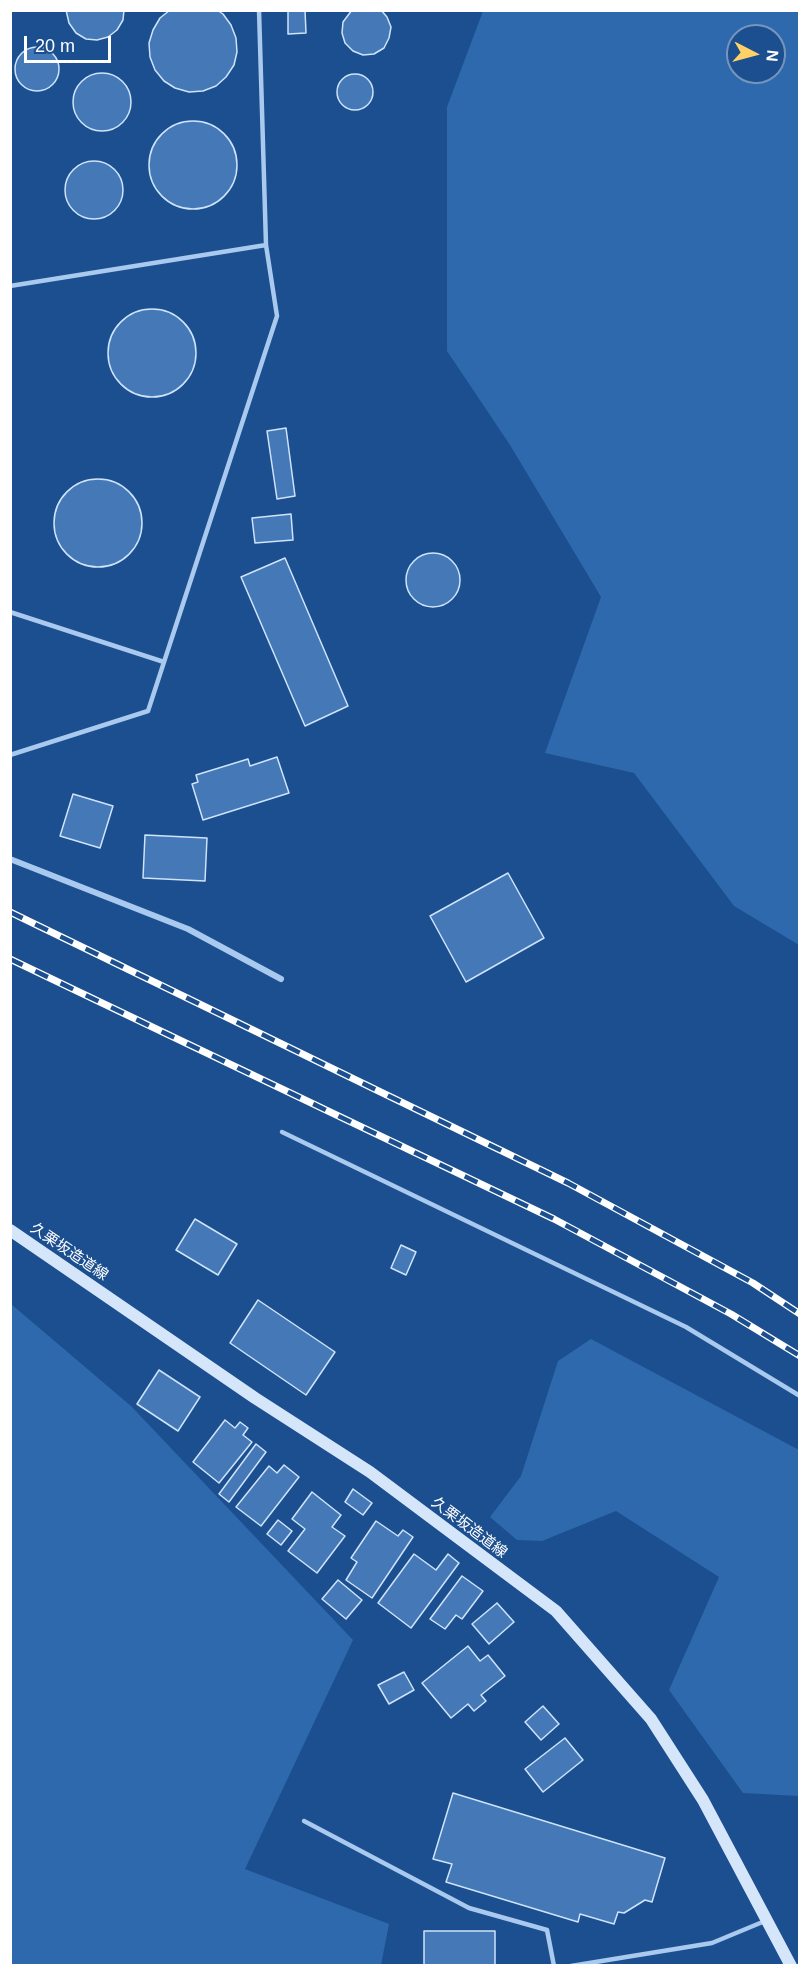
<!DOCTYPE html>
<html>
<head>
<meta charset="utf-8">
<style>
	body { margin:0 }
	#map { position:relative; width:810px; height:1976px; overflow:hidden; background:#1b4f8f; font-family:Arial,sans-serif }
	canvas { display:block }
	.frame { position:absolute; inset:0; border:12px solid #fff; pointer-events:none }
	.north { position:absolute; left:726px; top:24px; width:60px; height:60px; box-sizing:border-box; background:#1b4f8f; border:2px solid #7695bc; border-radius:50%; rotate:96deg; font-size:16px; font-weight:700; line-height:24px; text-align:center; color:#fff }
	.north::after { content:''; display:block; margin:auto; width:21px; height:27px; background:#ffd166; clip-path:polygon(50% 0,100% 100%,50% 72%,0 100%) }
	.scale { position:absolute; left:24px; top:36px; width:87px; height:27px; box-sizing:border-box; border:3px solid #fff; border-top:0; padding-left:8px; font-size:18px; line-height:21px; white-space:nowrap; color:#fff; -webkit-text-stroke:4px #1b4f8f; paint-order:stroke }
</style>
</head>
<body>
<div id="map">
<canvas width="810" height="1976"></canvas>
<div class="frame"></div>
<div class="north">N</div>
<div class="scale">20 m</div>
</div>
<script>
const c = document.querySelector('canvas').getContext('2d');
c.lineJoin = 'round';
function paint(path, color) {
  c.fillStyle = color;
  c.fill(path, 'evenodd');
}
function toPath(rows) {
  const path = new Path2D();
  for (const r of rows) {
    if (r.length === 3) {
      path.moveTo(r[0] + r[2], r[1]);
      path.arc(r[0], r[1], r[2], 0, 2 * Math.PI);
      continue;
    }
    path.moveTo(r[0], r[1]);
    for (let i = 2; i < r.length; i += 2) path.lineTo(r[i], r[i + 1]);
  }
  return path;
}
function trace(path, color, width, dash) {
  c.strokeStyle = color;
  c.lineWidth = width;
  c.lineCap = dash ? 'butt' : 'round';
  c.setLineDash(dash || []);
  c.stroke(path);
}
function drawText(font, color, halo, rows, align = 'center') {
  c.font = font + ' Arial,"Noto Sans JP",sans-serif';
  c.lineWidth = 4.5;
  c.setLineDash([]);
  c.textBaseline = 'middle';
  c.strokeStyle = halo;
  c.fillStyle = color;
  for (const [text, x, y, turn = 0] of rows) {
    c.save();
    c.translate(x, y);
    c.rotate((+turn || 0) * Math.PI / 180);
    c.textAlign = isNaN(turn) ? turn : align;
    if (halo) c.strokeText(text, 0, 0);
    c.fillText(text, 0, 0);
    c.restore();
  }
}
paint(toPath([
	[483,11,799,11,799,945,734,906,634,773,545,753,601,597,510,445,447,351,447,107],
	[738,36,774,36,774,72,738,72],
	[11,1304,131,1406,353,1640,245,1869,389,1924,381,1965,11,1965],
	[591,1339,799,1450,799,1796,743,1793,669,1690,719,1577,616,1511,542,1541,517,1540,490,1517,521,1476,558,1361]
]), '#2e69ad');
const building = toPath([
	[66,10,124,10,123,20,117,30,108,37,97,40,86,39,76,33,69,23,66,10],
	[170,10,217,10,223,14,231,25,236,38,237,52,234,65,226,77,216,86,203,91,189,92,175,88,164,81,155,70,150,57,149,43,153,30,160,18,170,10],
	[288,10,305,10,306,33,288,34,288,10],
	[352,10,381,10,387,17,391,27,389,38,384,48,374,54,363,55,353,51,345,43,342,33,343,22,352,10],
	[37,69,22],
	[102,102,29],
	[355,92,18],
	[193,165,44],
	[94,190,29],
	[152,353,44],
	[286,428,295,496,277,499,267,431,286,428],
	[98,523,44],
	[291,514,293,540,255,543,252,518,291,514],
	[433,580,27],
	[285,558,348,706,305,726,241,577,285,558],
	[277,757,289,793,203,820,192,784,198,782,196,775,248,759,250,766,277,757],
	[73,794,113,806,100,848,60,836,73,794],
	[145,835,207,838,205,881,143,878,145,835],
	[508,873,544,938,466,982,430,916,508,873],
	[195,1219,237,1244,218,1275,176,1250,195,1219],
	[401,1245,416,1252,406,1275,391,1268,401,1245],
	[258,1300,335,1352,306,1395,230,1343,258,1300],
	[159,1370,200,1397,178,1431,137,1404,159,1370],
	[225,1420,235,1428,240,1422,248,1428,243,1435,252,1442,219,1483,193,1462,225,1420],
	[256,1444,266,1452,229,1502,219,1494,256,1444],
	[284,1465,299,1477,261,1526,236,1507,269,1466,277,1473,284,1465],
	[353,1489,372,1503,363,1515,345,1502,353,1489],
	[312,1492,341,1515,332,1527,345,1536,317,1573,288,1551,305,1529,292,1519,312,1492],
	[278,1520,292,1531,281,1545,267,1534,278,1520],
	[376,1521,398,1536,403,1530,413,1537,372,1598,346,1580,357,1562,351,1558,376,1521],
	[414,1554,436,1570,448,1554,459,1563,411,1628,378,1603,414,1554],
	[462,1576,483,1591,462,1619,456,1615,445,1629,430,1619,462,1576],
	[338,1580,362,1600,346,1619,322,1599,338,1580],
	[497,1603,514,1622,489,1644,472,1624,497,1603],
	[468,1646,480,1661,488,1655,505,1676,481,1695,486,1701,474,1711,468,1704,451,1718,422,1683,468,1646],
	[404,1672,414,1690,389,1704,378,1685,404,1672],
	[543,1706,559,1724,541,1740,525,1722,543,1706],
	[565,1738,583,1760,543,1792,525,1769,565,1738],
	[453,1793,665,1858,652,1902,645,1900,624,1913,618,1912,614,1924,580,1914,578,1922,446,1882,452,1864,433,1859,453,1793],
	[424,1931,495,1931,495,1966,424,1966,424,1931]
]);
paint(building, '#4478b7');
trace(building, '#cfe3fa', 1.5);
trace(toPath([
	[10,286,266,245],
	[10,612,164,662],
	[10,755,148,711,277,316,266,245,259,10],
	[282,1132,686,1327,800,1396],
	[304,1821,469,1908,547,1930,554,1966],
	[571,1966,712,1943,765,1921]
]), '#a9c9ee', 4.5);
trace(toPath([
	[10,859,188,929,281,979]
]), '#a9c9ee', 6);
trace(toPath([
	[10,1230,255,1398,370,1472,556,1611,651,1719,703,1800,791,1966]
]), '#d6e6fa', 12);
const rail = toPath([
	[10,912,568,1183,753,1283,800,1314],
	[10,959,554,1219,731,1314,800,1356]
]);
trace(rail, '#fff', 7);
trace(rail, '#1b4f8f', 4.5, [14]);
drawText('15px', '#fff', '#1b4f8f', [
	["久栗坂造道線",69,1252,34],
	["久栗坂造道線",469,1528,37]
]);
</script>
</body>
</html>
